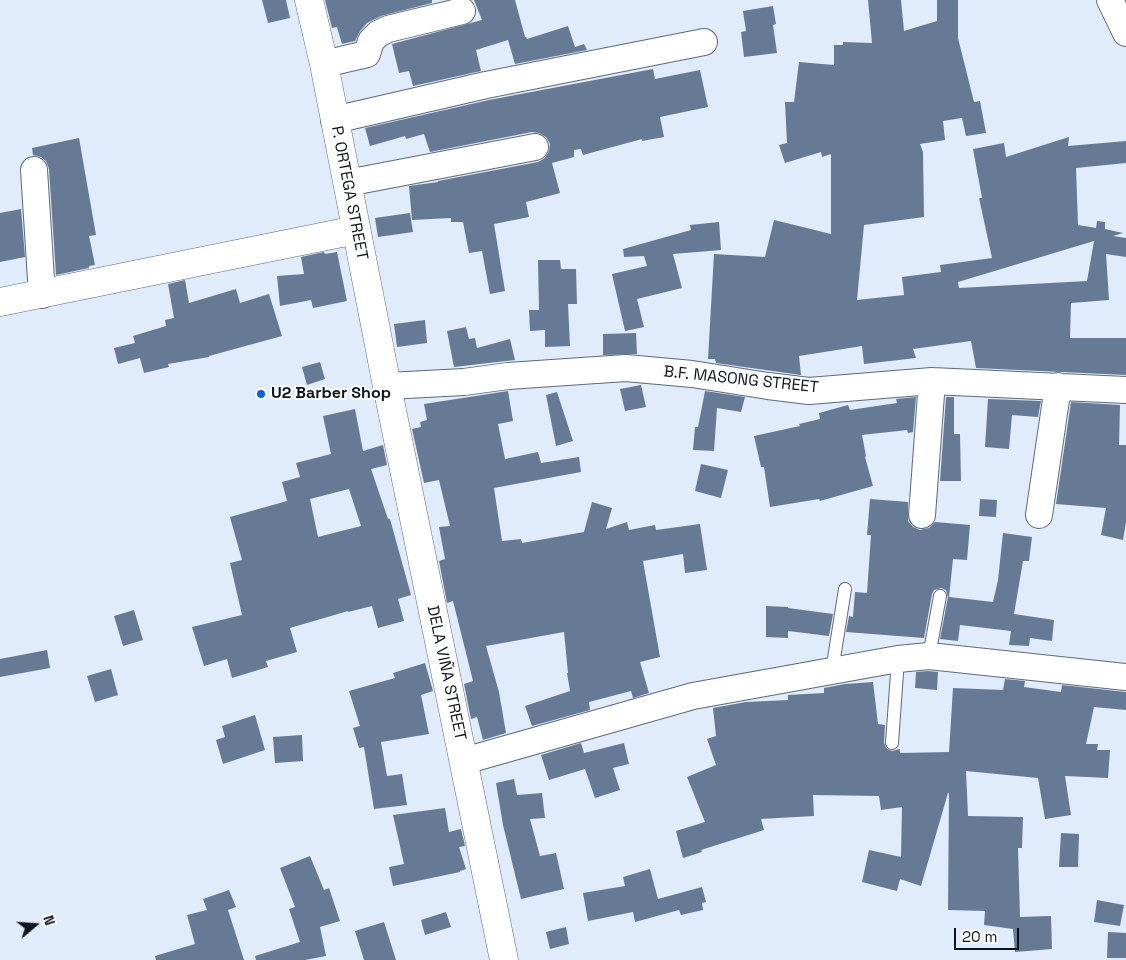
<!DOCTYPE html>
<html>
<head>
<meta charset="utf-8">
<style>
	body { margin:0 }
	#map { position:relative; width:1126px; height:960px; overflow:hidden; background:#e0ebfb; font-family:"Space Grotesk",sans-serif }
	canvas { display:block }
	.north { position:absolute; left:10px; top:900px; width:50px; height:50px; -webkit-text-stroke:4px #fff; paint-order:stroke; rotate:72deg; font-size:14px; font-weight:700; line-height:20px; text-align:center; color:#0f141b }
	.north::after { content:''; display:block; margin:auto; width:18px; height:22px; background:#0f141b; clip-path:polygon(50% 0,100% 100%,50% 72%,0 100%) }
	.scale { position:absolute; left:954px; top:928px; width:65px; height:22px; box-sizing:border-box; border:2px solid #0f141b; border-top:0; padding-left:6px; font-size:15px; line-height:18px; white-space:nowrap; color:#0f141b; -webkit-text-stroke:4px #fff; paint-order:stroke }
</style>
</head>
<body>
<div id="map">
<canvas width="1126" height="960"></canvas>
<div class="north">N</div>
<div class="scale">20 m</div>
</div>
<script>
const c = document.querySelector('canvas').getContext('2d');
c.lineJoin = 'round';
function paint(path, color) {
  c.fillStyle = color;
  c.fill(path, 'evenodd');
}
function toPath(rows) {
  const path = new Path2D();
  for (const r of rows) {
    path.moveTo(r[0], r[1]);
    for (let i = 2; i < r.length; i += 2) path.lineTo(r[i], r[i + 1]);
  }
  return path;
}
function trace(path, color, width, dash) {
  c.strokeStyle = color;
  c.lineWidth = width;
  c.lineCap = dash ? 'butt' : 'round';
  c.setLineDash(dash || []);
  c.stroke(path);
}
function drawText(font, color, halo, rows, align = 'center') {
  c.font = font + ' "Space Grotesk",sans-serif';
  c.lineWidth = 4;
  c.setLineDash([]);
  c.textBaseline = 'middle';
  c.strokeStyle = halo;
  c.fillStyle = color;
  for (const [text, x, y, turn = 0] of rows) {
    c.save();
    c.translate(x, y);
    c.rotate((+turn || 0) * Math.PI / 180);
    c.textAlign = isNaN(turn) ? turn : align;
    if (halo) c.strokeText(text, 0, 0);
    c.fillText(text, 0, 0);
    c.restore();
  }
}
paint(toPath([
	[262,0,286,0,290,18,268,23],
	[325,0,432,0,432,3,381,16,367,23,360,31,355,41,342,44,337,27,332,28],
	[474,0,515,0,525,37,526,37,527,39,568,26,575,47,584,44,587,50,515,64,508,40,476,50,481,71,413,86,409,71,399,73,392,44,482,20],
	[868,0,901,0,904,31,937,21,937,0,958,0,958,38,974,102,980,101,986,133,966,136,962,118,943,121,945,140,920,144,923,152,924,217,864,225,857,300,904,295,902,277,941,272,940,265,992,258,979,198,982,198,973,149,1004,143,1006,157,1069,137,1068,146,1126,141,1126,163,1076,168,1078,225,1096,228,1097,221,1105,222,1105,229,1123,233,1113,236,1126,238,1126,257,1106,254,1109,300,1071,303,1070,338,1126,338,1126,375,976,368,971,341,913,349,916,358,864,364,862,346,799,356,801,375,716,363,715,359,708,359,714,254,765,257,774,220,831,234,831,154,822,157,821,152,785,163,779,145,787,143,785,102,794,102,799,62,834,65,834,45,843,45,843,42,872,43],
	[1094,241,1087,281,959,288,958,282],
	[773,6,776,24,773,25,777,53,744,57,741,32,746,31,743,11],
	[653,69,655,79,700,70,708,107,660,117,664,137,642,141,642,139,583,155,581,149,574,150,574,157,552,163,560,193,526,202,529,217,494,224,505,291,490,294,482,251,469,253,463,222,451,222,451,218,412,220,409,186,438,182,438,181,538,162,545,158,549,151,550,144,546,137,539,133,532,132,430,152,424,134,406,139,405,136,370,146,365,128,489,100],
	[79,138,96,235,89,236,95,265,89,266,89,268,56,275,49,169,46,161,41,157,33,155,32,148],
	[21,209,25,257,0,262,0,213],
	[410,213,413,232,378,237,375,218],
	[719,222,721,250,673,254,682,288,637,299,644,327,625,331,612,274,647,266,644,256,624,257,623,249,691,230,690,225],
	[324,252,325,254,337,252,347,301,313,308,311,300,280,306,277,276,304,274,301,257],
	[538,260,560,260,561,269,576,269,577,304,568,304,570,346,545,347,545,330,530,331,529,310,539,310],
	[185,280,189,303,236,289,240,303,269,294,282,336,209,356,209,357,168,364,169,367,144,373,140,358,118,364,114,348,135,343,133,336,166,326,165,320,174,318,168,284],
	[425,320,427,343,397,347,394,324],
	[466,327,469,339,475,338,477,348,510,339,515,360,454,367,447,331],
	[636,333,637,354,603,355,603,334],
	[320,362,325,379,307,385,302,367],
	[641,385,646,407,625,411,620,389],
	[508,391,513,421,498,424,505,459,538,452,541,463,579,457,581,472,494,488,502,541,521,539,522,543,584,532,592,502,612,508,606,529,627,522,629,530,655,525,656,530,700,524,707,570,685,573,683,554,643,561,660,657,640,662,649,693,633,698,631,691,589,702,590,710,532,726,525,706,570,691,567,673,568,673,564,632,486,646,499,692,506,733,483,740,477,717,471,719,464,684,473,681,453,601,447,603,439,561,445,559,439,527,450,526,439,480,424,483,412,429,421,427,420,422,427,420,424,404],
	[705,391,745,397,741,412,717,408,714,451,693,450,695,427,698,427],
	[557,392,573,441,556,446,546,395],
	[916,397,913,432,908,433,907,430,862,435,866,456,865,457,873,486,820,501,819,499,770,507,764,467,761,467,754,436,800,426,799,424,820,419,819,413,848,405,850,410,897,403,896,399],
	[946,397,954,397,954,434,960,434,961,481,940,481],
	[988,399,1041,401,1038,417,1012,415,1009,449,985,447],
	[1071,402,1120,405,1119,445,1126,445,1126,522,1123,540,1101,535,1106,508,1056,504],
	[355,409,363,451,383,445,387,465,371,469,388,519,390,519,411,595,398,599,404,621,378,628,372,606,348,612,348,611,290,628,297,652,266,661,268,667,232,678,227,659,204,666,192,627,242,615,230,563,242,560,230,517,287,501,282,482,300,477,296,463,331,454,323,416],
	[349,489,361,526,318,537,310,499],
	[701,464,728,470,721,498,695,491],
	[870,499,908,502,908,521,913,527,920,530,929,528,935,522,970,525,967,560,953,559,949,597,993,602,998,580,1003,533,1032,537,1029,561,1023,561,1014,614,1054,620,1052,641,1030,638,1029,646,1009,645,1011,631,960,625,958,641,940,639,948,597,946,590,941,588,934,590,932,594,924,638,846,632,849,616,853,617,855,592,867,593,871,535,867,535],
	[980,499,997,500,996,517,979,516],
	[766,606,788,607,788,608,833,614,829,636,788,631,788,638,766,637],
	[134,610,143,640,123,646,114,616],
	[47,650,50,668,0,677,0,659],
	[425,663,433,691,421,695,429,734,381,742,387,776,402,774,407,805,374,809,364,747,359,748,353,728,360,726,349,691,395,678,393,673],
	[111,669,118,695,95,702,87,676],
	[928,671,938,672,937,690,915,688,916,672],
	[1005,679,1025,681,1024,687,1061,692,1062,685,1126,692,1126,710,1094,707,1086,744,1098,744,1097,750,1110,750,1108,778,1065,776,1071,815,1045,819,1038,778,966,771,968,816,1023,817,1022,848,1018,848,1020,917,1051,916,1052,949,1015,952,1013,929,984,925,985,911,948,910,949,793,948,793,921,886,900,879,897,891,862,882,869,850,901,857,902,807,881,810,879,796,813,795,814,816,761,819,764,830,701,850,702,852,683,858,676,831,705,822,687,777,716,765,707,739,716,736,713,708,746,702,788,700,788,695,824,693,824,688,845,684,873,682,878,724,885,725,884,743,887,749,892,751,900,749,900,753,949,752,953,688,1003,690],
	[255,715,265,750,223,764,216,740,225,737,222,726],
	[302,735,303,761,275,763,273,737],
	[581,743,584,753,624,743,629,764,613,768,620,790,595,798,585,769,549,780,541,755],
	[514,779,517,795,542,793,545,818,530,819,540,856,556,853,564,889,521,899,503,825,496,783],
	[445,808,449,832,461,829,465,846,459,847,466,869,460,871,460,872,393,886,389,867,404,864,393,815],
	[1061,833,1079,834,1078,867,1059,867],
	[310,856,324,890,329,888,340,921,320,927,326,956,305,960,256,960,255,956,300,942,289,909,295,907,280,868],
	[650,869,658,899,702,887,706,902,702,903,703,910,681,915,679,910,635,922,633,912,588,921,583,893,625,886,623,877],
	[229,890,236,907,228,910,244,960,156,960,155,956,195,944,187,915,207,910,203,899],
	[1097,900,1124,905,1120,926,1094,922],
	[446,912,451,927,425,935,421,920],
	[384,922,396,960,364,960,355,931],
	[566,927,569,944,550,949,546,932],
	[1108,932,1126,933,1126,958,1107,958]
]), '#667a96');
const service = toPath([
	[929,656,940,596],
	[832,671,845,589],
	[892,743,898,659]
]);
const minor = toPath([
	[1110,0,1126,33],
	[324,64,367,54,371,41,378,34,388,29,462,11],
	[334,120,486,85,704,42],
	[34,170,42,295],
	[347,183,535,147],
	[387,386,464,382,508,376,626,368,692,374,768,386,809,391,932,381,1126,390],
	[922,515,932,381],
	[1039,515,1058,386],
	[464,761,693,696,898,659,929,656,1126,677]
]);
const tertiary = toPath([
	[309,0,324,64,387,386,504,960],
	[0,302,356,230]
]);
trace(service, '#5d697a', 14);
trace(minor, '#5d697a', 28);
trace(tertiary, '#5d697a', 29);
trace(service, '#fff', 12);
trace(minor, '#fff', 26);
trace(tertiary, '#fff', 28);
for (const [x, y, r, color] of [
	[261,394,5,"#0d64cd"]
]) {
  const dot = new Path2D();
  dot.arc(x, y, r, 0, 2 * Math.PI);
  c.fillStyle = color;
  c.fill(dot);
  trace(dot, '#fff', 2);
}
drawText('16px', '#0f141b', '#fff', [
	["P. ORTEGA STREET",349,193,79],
	["B.F. MASONG STREET",741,380,6],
	["DELA VIÑA STREET",446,673,78]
]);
drawText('bold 16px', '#0f141b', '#fff', [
	["U2 Barber Shop",271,394]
], 'left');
</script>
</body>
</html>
